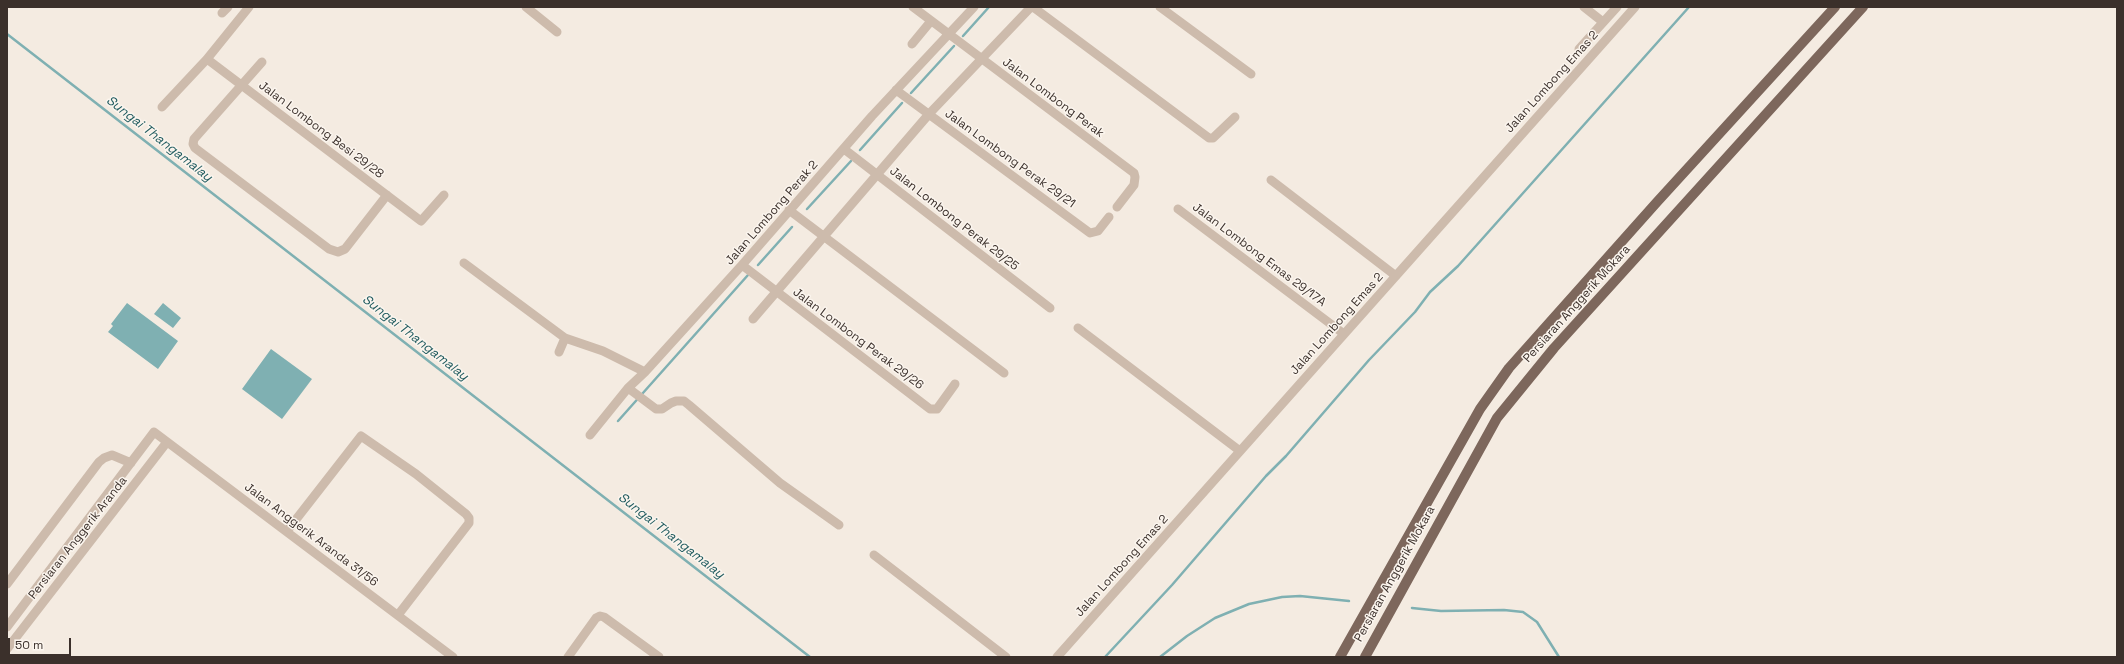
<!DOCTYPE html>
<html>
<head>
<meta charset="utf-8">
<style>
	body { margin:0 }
	#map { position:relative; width:2124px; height:664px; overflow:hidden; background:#f4ebe1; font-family:"Space Grotesk",sans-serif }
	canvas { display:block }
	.frame { position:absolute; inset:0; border:8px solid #3b302b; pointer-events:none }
	.scale { position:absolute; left:8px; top:638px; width:63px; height:18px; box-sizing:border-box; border:2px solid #3b302b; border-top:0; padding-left:5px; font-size:12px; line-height:14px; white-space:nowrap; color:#3b302b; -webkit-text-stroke:3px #fbf5ee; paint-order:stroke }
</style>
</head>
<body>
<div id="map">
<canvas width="2124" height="664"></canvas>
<div class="frame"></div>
<div class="scale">50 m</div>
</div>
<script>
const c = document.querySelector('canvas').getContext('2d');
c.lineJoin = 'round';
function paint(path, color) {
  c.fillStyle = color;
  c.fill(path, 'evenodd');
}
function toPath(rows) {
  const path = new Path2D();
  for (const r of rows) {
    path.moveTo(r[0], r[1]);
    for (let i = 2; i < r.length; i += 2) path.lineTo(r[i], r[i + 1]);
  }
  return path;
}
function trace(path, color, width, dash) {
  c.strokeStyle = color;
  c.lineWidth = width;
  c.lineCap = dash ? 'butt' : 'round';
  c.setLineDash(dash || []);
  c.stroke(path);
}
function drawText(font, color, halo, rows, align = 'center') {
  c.font = font + ' "Space Grotesk",sans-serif';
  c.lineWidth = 3;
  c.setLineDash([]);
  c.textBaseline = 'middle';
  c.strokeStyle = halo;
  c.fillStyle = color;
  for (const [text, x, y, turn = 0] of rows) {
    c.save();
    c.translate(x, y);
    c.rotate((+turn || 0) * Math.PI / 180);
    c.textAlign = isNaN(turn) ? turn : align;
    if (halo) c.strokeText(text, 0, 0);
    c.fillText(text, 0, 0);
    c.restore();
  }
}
paint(toPath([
	[127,303,178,341,158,369,108,332,113,326,111,324],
	[163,303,181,318,173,328,154,314],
	[271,349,312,379,282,419,242,389]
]), '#7fb0b2');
trace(toPath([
	[7,34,810,657],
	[963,36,989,7],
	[911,93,954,46],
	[860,150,902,103],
	[807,209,851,161],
	[758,265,792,227],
	[618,421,748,275],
	[1412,608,1441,611,1504,610,1523,612,1537,622,1559,657],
	[1105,657,1172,585,1266,476,1286,456,1369,360,1415,312,1430,292,1458,266,1689,7],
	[1160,657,1187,636,1215,618,1249,604,1282,597,1300,596,1349,601]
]), '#7fb0b2', 2.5);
trace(toPath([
	[526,7,557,32],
	[913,7,1134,173,1135,177,1134,185,1117,207],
	[1033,7,1209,138,1213,138,1235,117],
	[1160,7,1251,74],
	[1584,7,1603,22],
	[222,13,228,7],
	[912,44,931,21],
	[1579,49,1617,7],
	[207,59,421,221,444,195],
	[262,62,194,139,193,144,195,148,329,249,338,252,345,249,387,195],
	[896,90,1090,233,1098,231,1109,217],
	[162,107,207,59,249,7],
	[844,149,1050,308],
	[1271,180,1396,276],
	[1178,209,1344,334],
	[789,210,1004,373],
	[464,263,565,338],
	[742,265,930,409,937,409,955,384],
	[753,319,929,114,1031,7],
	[1078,328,1240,451],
	[559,352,565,338,603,351,645,372],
	[628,388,656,409,662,409,671,403,676,401,684,401,689,405,780,483,839,525],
	[590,435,628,388,645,372,742,265,872,116,974,7],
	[287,531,361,436,416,474,466,514,469,518,469,523,398,615],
	[874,555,1006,657],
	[7,584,99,462,104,458,112,455,131,463],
	[7,627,154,432,453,657],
	[7,649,167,442],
	[568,657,596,618,600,616,604,617,659,657],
	[1057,657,1635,7]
]), '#cdbbac', 9);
trace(toPath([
	[1340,657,1480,409,1509,368,1657,202,1835,7],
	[1365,657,1497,418,1554,348,1863,7]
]), '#7d675c', 10);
drawText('12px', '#3b302b', '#fbf5ee', [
	["Jalan Lombong Emas 2",1552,82,-48],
	["Jalan Lombong Perak",1053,98,37],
	["Jalan Lombong Besi 29/28",321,130,37],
	["Jalan Lombong Perak 29/21",1010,159,36],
	["Jalan Lombong Perak 2",772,213,-49],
	["Jalan Lombong Perak 29/25",954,219,38],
	["Jalan Lombong Emas 29/17A",1259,255,37],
	["Persiaran Anggerik Mokara",1577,304,-48],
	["Jalan Lombong Emas 2",1337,324,-48],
	["Jalan Lombong Perak 29/26",858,339,37],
	["Jalan Anggerik Aranda 31/56",311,535,37],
	["Persiaran Anggerik Aranda",78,538,-52],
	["Jalan Lombong Emas 2",1122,566,-48],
	["Persiaran Anggerik Mokara",1395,574,-61]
]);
drawText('italic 13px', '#1f5a5e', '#fbf5ee', [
	["Sungai Thangamalay",159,139,38],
	["Sungai Thangamalay",415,338,38],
	["Sungai Thangamalay",671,536,38]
]);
</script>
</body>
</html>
